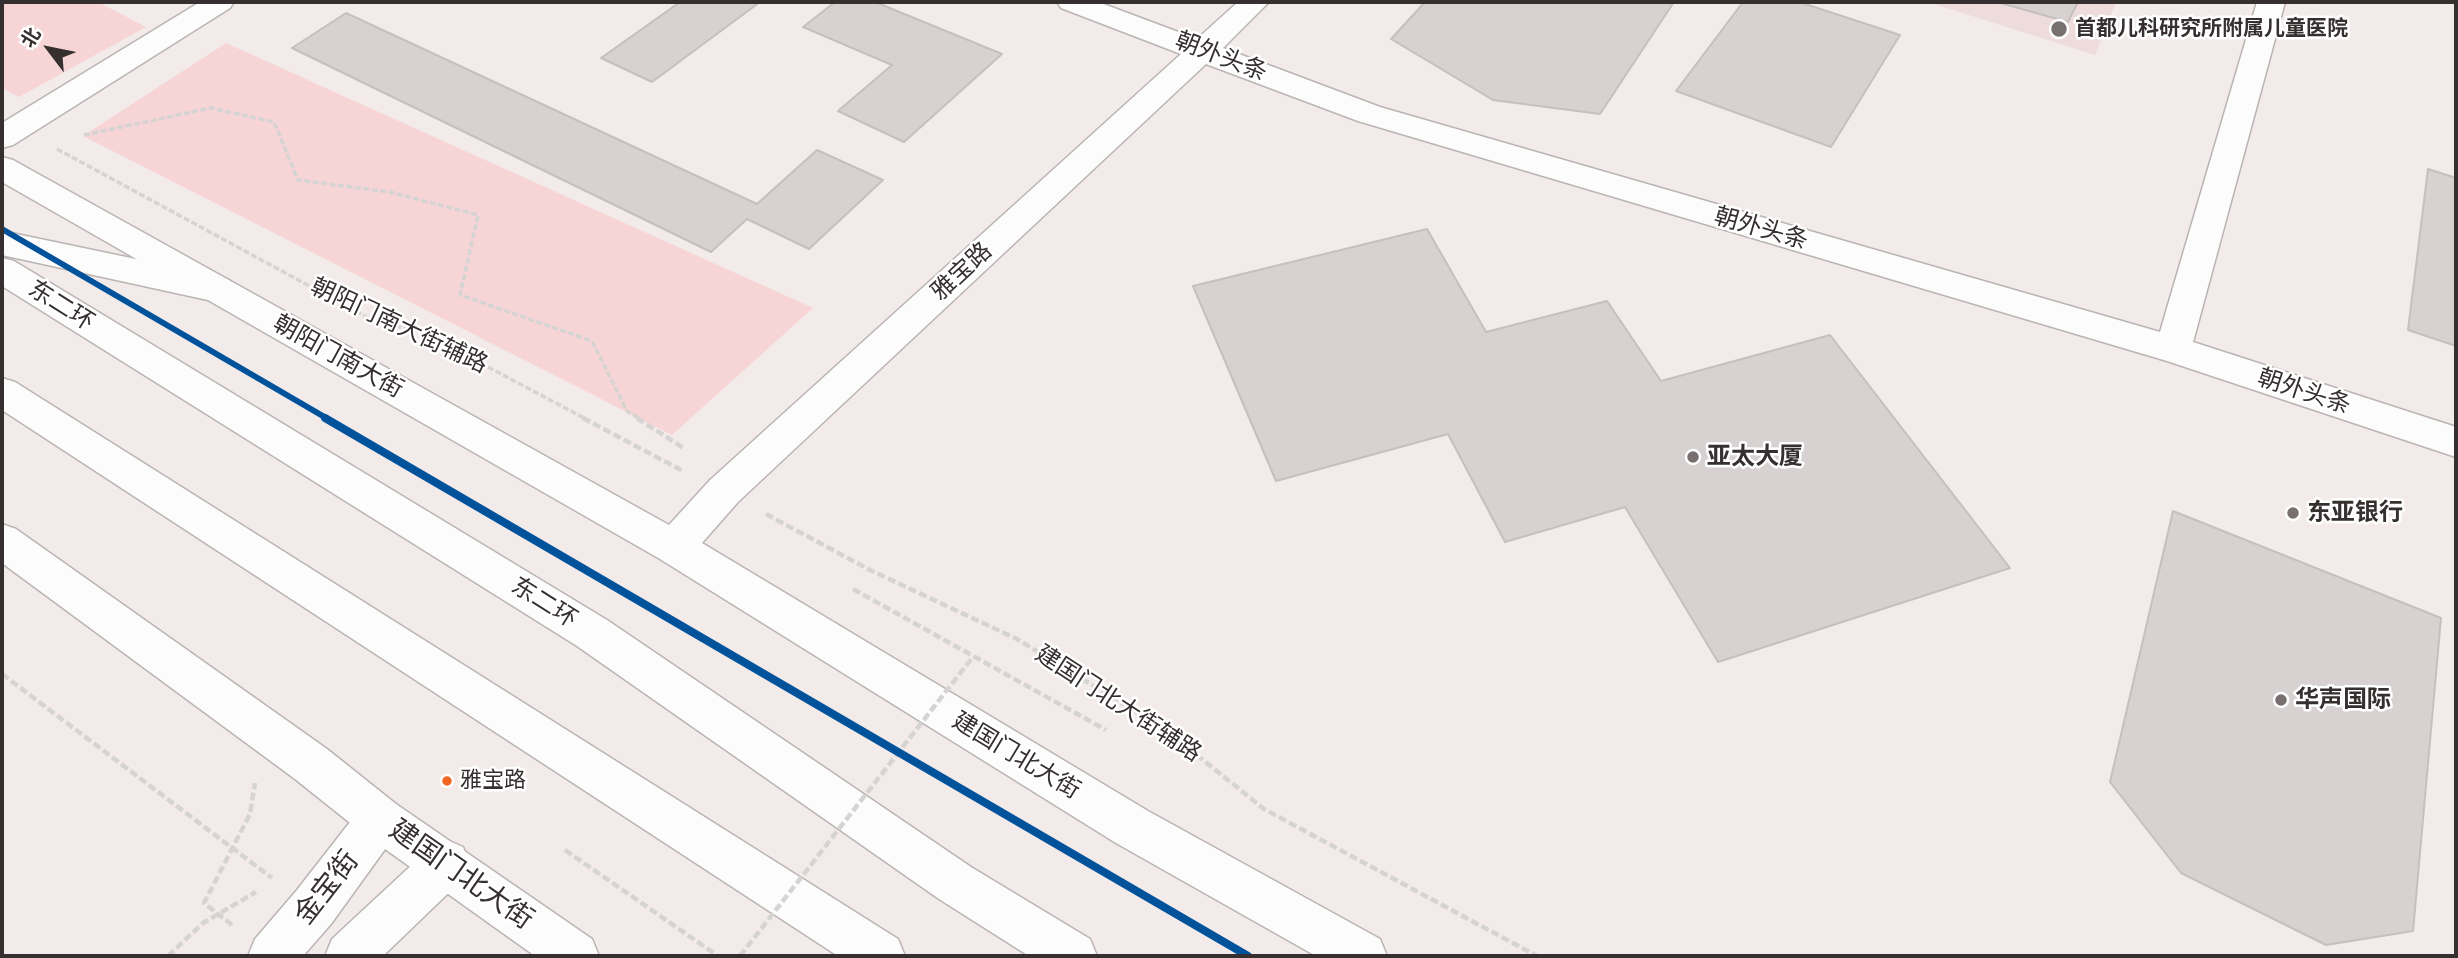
<!DOCTYPE html>
<html>
<head>
<meta charset="utf-8">
<style>
	body { margin:0 }
	#map { position:relative; width:2458px; height:958px; overflow:hidden; background:#f3eaea; font-family:"Zilla Slab","Noto Sans SC",serif }
	canvas { display:block }
	.frame { position:absolute; inset:0; border:4px solid #352f2f; pointer-events:none }
	.north { position:absolute; left:14px; top:14px; width:70px; height:70px; -webkit-text-stroke:5px #fff; paint-order:stroke; rotate:302deg; font-size:19px; font-weight:700; line-height:28px; text-align:center; color:#352f2f }
	.north::after { content:''; display:block; margin:auto; width:24px; height:32px; background:#352f2f; clip-path:polygon(50% 0,100% 100%,50% 72%,0 100%) }
</style>
</head>
<body>
<div id="map">
<canvas width="2458" height="958"></canvas>
<div class="frame"></div>
<div class="north">北</div>
</div>
<script>
const c = document.querySelector('canvas').getContext('2d');
c.lineJoin = 'round';
function paint(path, color) {
  c.fillStyle = color;
  c.fill(path, 'evenodd');
}
function toPath(rows) {
  const path = new Path2D();
  for (const r of rows) {
    path.moveTo(r[0], r[1]);
    for (let i = 2; i < r.length; i += 2) path.lineTo(r[i], r[i + 1]);
  }
  return path;
}
function trace(path, color, width, dash) {
  c.strokeStyle = color;
  c.lineWidth = width;
  c.lineCap = dash ? 'butt' : 'round';
  c.setLineDash(dash || []);
  c.stroke(path);
}
function drawText(font, color, halo, rows, align = 'center') {
  c.font = font + ' "Zilla Slab","Noto Sans SC",serif';
  c.lineWidth = 5;
  c.setLineDash([]);
  c.textBaseline = 'middle';
  c.strokeStyle = halo;
  c.fillStyle = color;
  for (const [text, x, y, turn = 0] of rows) {
    c.save();
    c.translate(x, y);
    c.rotate((+turn || 0) * Math.PI / 180);
    c.textAlign = isNaN(turn) ? turn : align;
    if (halo) c.strokeText(text, 0, 0);
    c.fillText(text, 0, 0);
    c.restore();
  }
}
paint(toPath([
	[1928,2,2116,2,2095,55]
]), '#eedcdd');
paint(toPath([
	[2,2,98,2,146,27,19,97,2,88],
	[226,43,813,308,672,435,83,136]
]), '#f7d5d7');
const building = toPath([
	[680,2,760,2,652,82,601,58,680,2],
	[835,2,875,2,1002,54,904,142,838,111,892,65,803,27,835,2],
	[1425,2,1674,2,1600,114,1493,100,1391,39,1425,2],
	[1743,2,1799,2,1900,35,1831,147,1676,91,1743,2],
	[1997,2,2078,2,2068,22,1997,2],
	[346,13,757,204,817,150,883,180,809,249,747,219,711,252,292,48,346,13],
	[2428,169,2456,178,2456,346,2408,330,2428,169],
	[1427,229,1486,332,1607,301,1661,381,1830,335,2010,568,1718,662,1625,507,1505,542,1448,434,1276,481,1193,286,1427,229],
	[2173,511,2441,618,2413,931,2326,945,2181,873,2110,782,2173,511]
]);
paint(building, '#d8d1d1');
trace(building, '#c6bfbf', 2);
const minor = toPath([
	[200,2,234,2,230,8,13,145,2,148,2,123,200,2],
	[1057,2,1098,2,1197,39,1238,2,1269,2,1223,48,1380,107,2160,332,2257,2,2285,2,2193,342,2456,427,2456,457,2167,361,1358,121,1206,64,738,502,702,543,1148,811,1380,939,1387,956,1316,956,1116,843,660,559,2,182,2,157,13,160,669,525,710,480,1181,54,1061,8,1057,2],
	[2,524,16,529,327,749,396,804,592,939,599,956,535,956,364,834,295,779,2,563,2,524]
]);
const major = toPath([
	[380,797,396,804,403,819,396,834,331,924,303,956,248,956,255,939,297,890,364,804,380,797],
	[447,840,463,847,470,863,463,879,383,956,325,956,332,939,431,847,447,840]
]);
const highway = toPath([
	[2,231,217,276,229,280,234,289,229,298,217,302,2,255,2,231],
	[2,258,14,261,607,620,971,867,1090,939,1097,956,1029,956,939,899,577,646,2,286,2,258],
	[2,378,15,382,898,939,905,956,838,956,2,410,2,378]
]);
trace(minor, '#bab4b4', 3);
trace(major, '#bab4b4', 3);
trace(highway, '#bab4b4', 3);
trace(toPath([
	[84,135,211,108,274,122,298,180,390,192,478,215,460,295,592,341,627,411,640,419],
	[57,149,372,320,424,333,586,419]
]), '#d6d3d3', 3.5, [6, 2.5]);
trace(toPath([
	[583,418,683,471],
	[637,418,685,449],
	[766,514,870,570,1017,639,1166,730,1264,809,1537,956],
	[853,589,1106,730],
	[2,674,272,878],
	[565,850,718,956],
	[232,925,204,903,250,814,255,783],
	[168,956,203,923,256,892]
]), '#d6d3d3', 4.5, [8, 3.5]);
paint(minor, '#fdfcfc');
paint(major, '#fdfcfc');
paint(highway, '#fdfcfc');
trace(toPath([
	[740,956,972,658]
]), '#d6d3d3', 4.5, [8, 3.5]);
trace(toPath([
	[2,229,328,419]
]), '#00529b', 6);
trace(toPath([
	[325,418,1248,956]
]), '#00529b', 8);
for (const [x, y, r, color] of [
	[2059,29,9,"#787070"],
	[1693,457,7,"#787070"],
	[2293,513,7,"#787070"],
	[2281,700,7,"#787070"],
	[447,781,6,"#f26522"]
]) {
  const dot = new Path2D();
  dot.arc(x, y, r, 0, 2 * Math.PI);
  c.fillStyle = color;
  c.fill(dot);
  trace(dot, '#fff', 2.5);
}
drawText('bold 21px', '#352f2f', '#fff', [
	["首都儿科研究所附属儿童医院",2075,29]
], 'left');
drawText('22px', '#352f2f', '#fff', [
	["雅宝路",460,781]
], 'left');
drawText('24px', '#352f2f', '#fff', [
	["朝外头条",1221,57,21],
	["朝外头条",1761,229,16],
	["雅宝路",962,272,-43],
	["东二环",61,306,32],
	["朝阳门南大街辅路",399,326,25],
	["朝阳门南大街",338,357,29],
	["朝外头条",2304,392,18],
	["东二环",544,603,32],
	["建国门北大街辅路",1118,704,33],
	["建国门北大街",1016,756,31]
]);
drawText('bold 24px', '#352f2f', '#fff', [
	["亚太大厦",1707,457],
	["东亚银行",2307,513],
	["华声国际",2295,700]
], 'left');
drawText('28px', '#352f2f', '#fff', [
	["建国门北大街",461,875,35],
	["金宝街",327,888,-52]
]);
</script>
</body>
</html>
